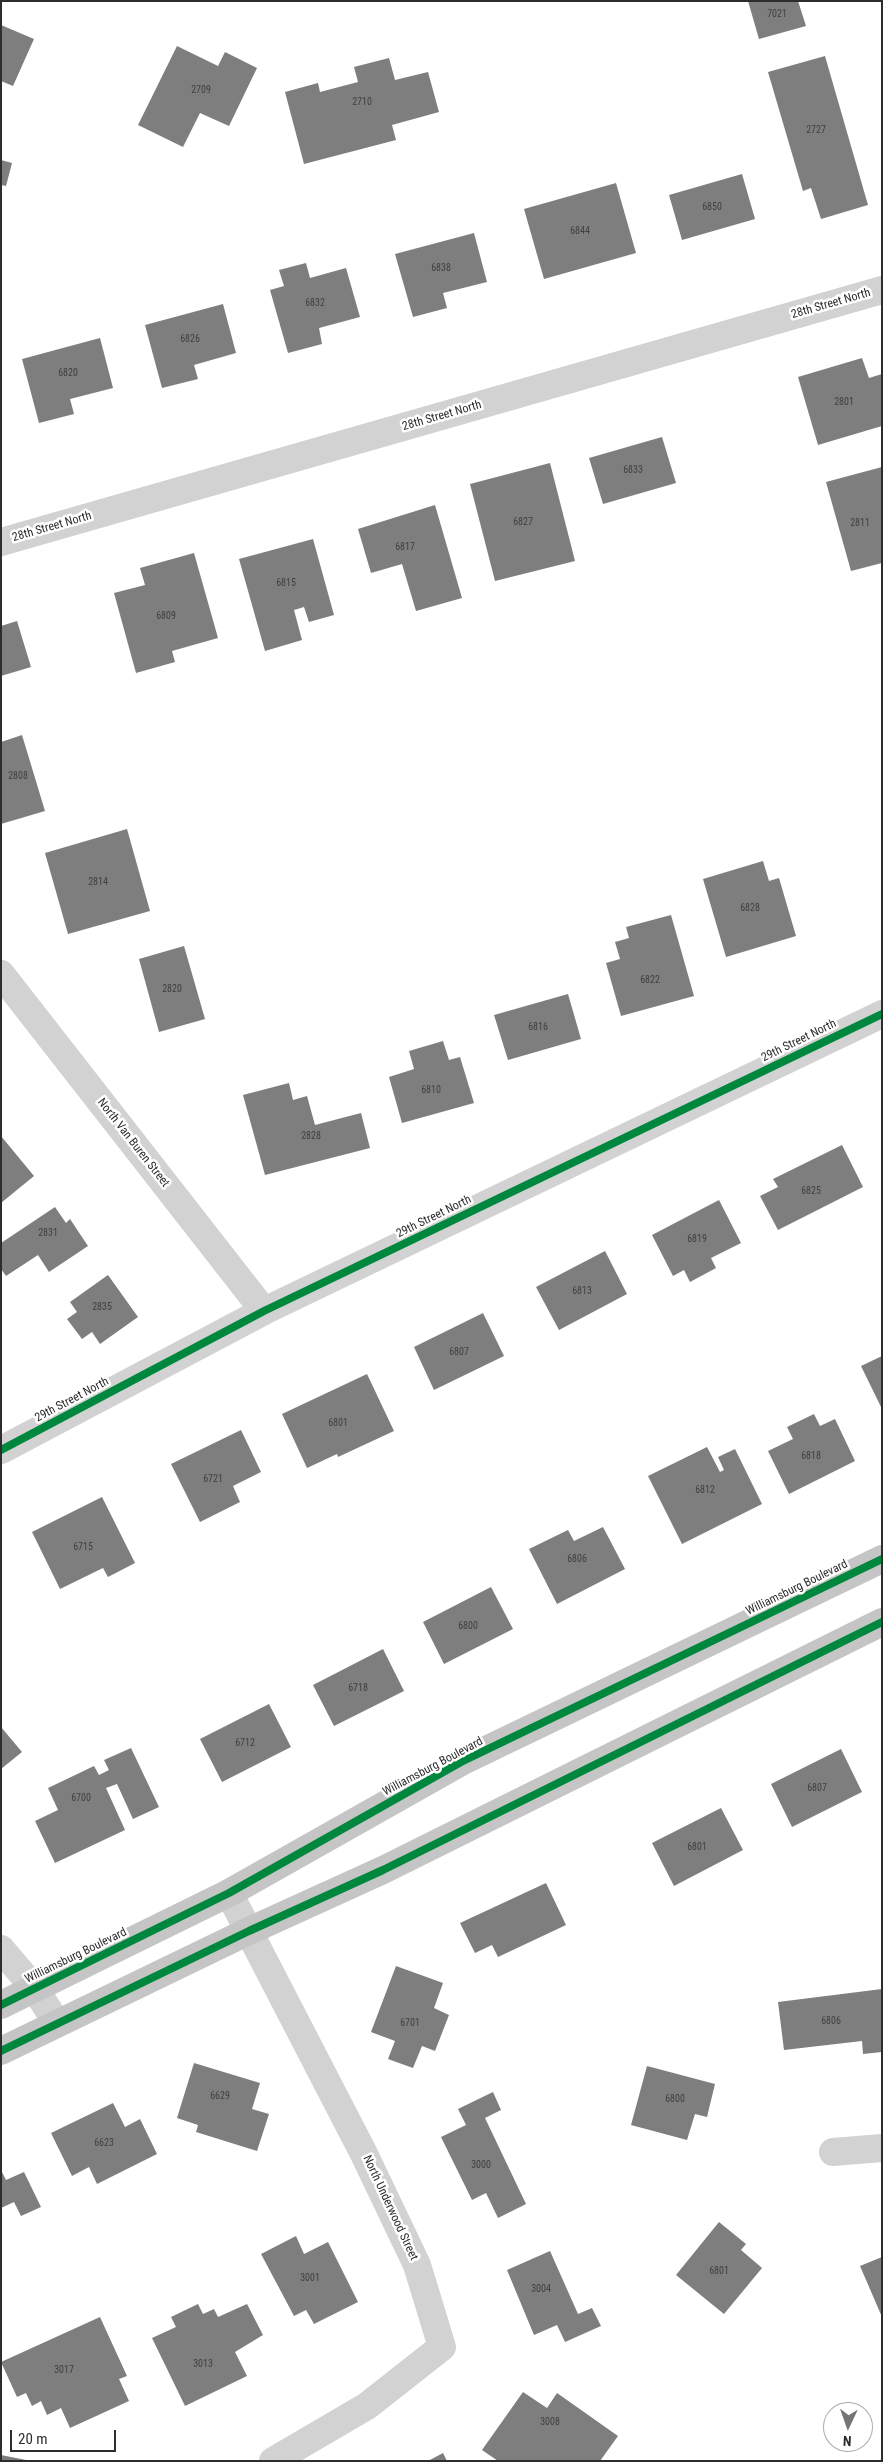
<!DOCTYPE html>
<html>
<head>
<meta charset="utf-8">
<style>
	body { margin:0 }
	#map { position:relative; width:883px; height:2462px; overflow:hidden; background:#fff; font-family:"Roboto Condensed",sans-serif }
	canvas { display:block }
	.frame { position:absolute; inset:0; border:2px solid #2d2d2d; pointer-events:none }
	.north { position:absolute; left:823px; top:2402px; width:50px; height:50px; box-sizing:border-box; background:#fff; border:1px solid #ababab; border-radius:50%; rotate:183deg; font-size:14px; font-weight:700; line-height:20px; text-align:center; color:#2d2d2d }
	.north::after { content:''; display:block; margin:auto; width:18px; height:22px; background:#767676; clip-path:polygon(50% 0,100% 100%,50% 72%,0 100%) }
	.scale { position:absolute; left:10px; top:2430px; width:106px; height:22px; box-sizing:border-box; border:2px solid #2d2d2d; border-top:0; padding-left:6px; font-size:15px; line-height:18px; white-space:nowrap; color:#2d2d2d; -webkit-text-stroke:4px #fff; paint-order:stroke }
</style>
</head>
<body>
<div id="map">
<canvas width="883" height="2462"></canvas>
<div class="frame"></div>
<div class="north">N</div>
<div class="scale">20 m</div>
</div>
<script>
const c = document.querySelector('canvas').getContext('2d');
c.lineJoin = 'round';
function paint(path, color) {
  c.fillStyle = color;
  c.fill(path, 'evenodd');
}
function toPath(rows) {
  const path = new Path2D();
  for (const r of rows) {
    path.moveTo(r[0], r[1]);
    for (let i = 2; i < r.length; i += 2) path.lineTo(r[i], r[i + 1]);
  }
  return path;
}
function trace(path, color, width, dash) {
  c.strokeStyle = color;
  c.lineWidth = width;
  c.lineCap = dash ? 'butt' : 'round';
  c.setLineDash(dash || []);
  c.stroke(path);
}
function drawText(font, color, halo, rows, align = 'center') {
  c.font = font + ' "Roboto Condensed",sans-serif';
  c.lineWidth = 5;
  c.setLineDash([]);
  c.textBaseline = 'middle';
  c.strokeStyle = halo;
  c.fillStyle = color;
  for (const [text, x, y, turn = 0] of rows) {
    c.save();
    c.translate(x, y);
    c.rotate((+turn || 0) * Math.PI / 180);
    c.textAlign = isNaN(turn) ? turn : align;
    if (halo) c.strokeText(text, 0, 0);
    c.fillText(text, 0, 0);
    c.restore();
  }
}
paint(toPath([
	[748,1,798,1,806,26,759,39],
	[1,25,34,39,13,86,1,81],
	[177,46,218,66,225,52,257,68,229,126,200,113,183,147,138,125],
	[825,56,868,205,821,219,811,188,803,191,768,72],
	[389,58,395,80,428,72,439,112,392,125,396,140,304,164,285,92,318,83,320,92,358,82,354,67],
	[1,160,12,163,6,186,1,185],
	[742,174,755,219,682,240,669,195],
	[616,183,636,253,544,279,524,209],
	[474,233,487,282,443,293,447,308,413,317,395,254],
	[306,263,310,278,346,268,360,317,319,328,322,344,288,353,270,290,284,286,279,270],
	[223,304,236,353,194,365,198,379,162,388,145,325],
	[100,338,113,388,70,399,74,414,39,423,22,359],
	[862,358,869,378,882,374,882,426,818,445,798,377],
	[662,437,676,483,603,504,589,458],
	[550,463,575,561,495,581,470,484],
	[882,467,882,563,851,571,826,482],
	[435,505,462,598,416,611,402,564,371,573,358,529],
	[313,539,334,615,309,622,304,607,294,610,302,640,265,651,239,559],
	[194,553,218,638,172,651,175,662,136,673,114,593,145,585,140,568],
	[17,621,31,667,1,676,1,626],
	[22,735,45,811,1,824,1,742],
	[127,829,150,911,68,934,45,853],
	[763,861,769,881,779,878,796,936,726,957,703,879],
	[671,915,694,996,621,1016,606,963,620,959,615,942,629,938,626,927],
	[184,946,205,1019,159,1032,139,959],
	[568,994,581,1039,508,1060,494,1015],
	[443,1041,449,1060,460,1057,474,1103,402,1123,389,1077,414,1069,409,1051],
	[289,1083,293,1100,307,1096,315,1125,361,1113,370,1148,265,1175,243,1095],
	[1,1136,34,1176,1,1203],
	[842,1145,863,1187,778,1230,760,1196,778,1187,773,1179],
	[719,1200,741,1243,711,1258,716,1268,690,1282,684,1270,673,1276,652,1235],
	[55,1207,66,1223,70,1219,88,1246,49,1272,38,1255,6,1276,1,1269,1,1243],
	[605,1251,627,1294,559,1330,536,1287],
	[108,1275,138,1317,100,1344,92,1332,82,1339,67,1319,77,1312,70,1302],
	[483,1313,504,1356,434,1390,414,1347],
	[882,1356,882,1409,861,1366],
	[367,1374,394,1431,338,1457,337,1454,307,1468,282,1414],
	[814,1414,820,1426,835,1419,855,1461,789,1494,768,1451,793,1439,787,1427],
	[241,1430,261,1472,233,1486,240,1502,200,1522,171,1464],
	[707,1447,720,1472,724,1470,718,1457,735,1449,762,1504,682,1544,648,1476],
	[102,1497,135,1563,108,1577,103,1568,60,1589,32,1532],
	[603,1527,625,1569,557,1604,529,1549,568,1530,574,1541],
	[491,1587,513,1629,444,1664,423,1622],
	[383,1649,404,1691,334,1726,313,1685],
	[269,1704,291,1747,222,1782,200,1739],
	[1,1727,22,1752,1,1769],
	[131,1748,159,1807,133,1819,117,1784,106,1788,125,1830,55,1863,35,1821,58,1810,48,1788,94,1766,99,1775,109,1770,104,1760],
	[841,1749,862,1792,792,1827,771,1784],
	[721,1808,743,1850,674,1886,652,1843],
	[546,1883,566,1925,498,1957,492,1945,475,1953,460,1923],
	[396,1966,443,1983,434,2008,449,2015,435,2051,422,2046,413,2068,388,2059,395,2041,371,2032],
	[882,1989,882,2052,863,2054,862,2041,784,2050,778,2002],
	[194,2063,260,2083,252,2109,269,2114,257,2151,196,2132,198,2125,177,2118],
	[647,2066,715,2084,707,2117,695,2114,687,2140,631,2125],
	[493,2092,501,2110,485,2118,526,2204,498,2218,486,2193,472,2200,441,2137,466,2125,458,2109],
	[113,2103,125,2127,140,2119,157,2154,97,2184,89,2167,72,2176,51,2133],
	[1,2170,6,2180,24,2172,41,2207,21,2216,14,2202,1,2208],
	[719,2222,746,2244,741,2250,762,2268,724,2314,676,2275],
	[296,2236,304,2254,328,2242,358,2302,314,2324,306,2310,294,2316,261,2254],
	[550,2251,578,2314,592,2308,601,2326,565,2342,557,2325,534,2335,507,2270],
	[882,2257,882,2317,860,2266],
	[198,2304,203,2314,214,2309,218,2317,247,2304,263,2335,235,2352,247,2376,185,2406,152,2338,176,2327,171,2317],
	[100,2317,127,2376,119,2379,129,2401,70,2428,61,2408,47,2415,41,2401,32,2406,26,2393,17,2397,1,2362],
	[523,2392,547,2408,557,2393,618,2436,600,2461,498,2461,482,2450],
	[443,2453,447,2461,428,2461],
	[1,2455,26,2460,26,2461,1,2461]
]), '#7e7e7e');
trace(toPath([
	[1,542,882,290],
	[1,974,264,1311],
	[1,1450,264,1311,882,1014],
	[229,1893,364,2154,417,2265,442,2347,367,2406,273,2461],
	[1,1949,35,1989,57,2023],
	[833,2152,882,2148]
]), '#d2d2d2', 28);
trace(toPath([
	[1,2005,229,1893,461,1762,882,1559],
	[1,2051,249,1931,383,1870,882,1622]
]), '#c5c5c5', 28);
trace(toPath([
	[1,1450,264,1311,882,1014],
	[1,2005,229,1893,461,1762,882,1559],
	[1,2051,249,1931,383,1870,882,1622]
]), '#00873e', 8);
drawText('10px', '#414141', null, [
	["7021",777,14],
	["2709",201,90],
	["2710",362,102],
	["2727",816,130],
	["6850",712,207],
	["6844",580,231],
	["6838",441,268],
	["6832",315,303],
	["6826",190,339],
	["6820",68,373],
	["2801",844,402],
	["6833",633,470],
	["6827",523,522],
	["2811",860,523],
	["6817",405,547],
	["6815",286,583],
	["6809",166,616],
	["2808",18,776],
	["2814",98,882],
	["6828",750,908],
	["6822",650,980],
	["2820",172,989],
	["6816",538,1027],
	["6810",431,1090],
	["2828",311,1136],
	["6825",811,1191],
	["2831",48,1233],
	["6819",697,1239],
	["6813",582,1291],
	["2835",102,1307],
	["6807",459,1352],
	["6801",338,1423],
	["6818",811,1456],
	["6721",213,1479],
	["6812",705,1490],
	["6715",83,1547],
	["6806",577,1559],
	["6800",468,1626],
	["6718",358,1688],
	["6712",245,1743],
	["6807",817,1788],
	["6700",81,1798],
	["6801",697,1847],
	["6806",831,2021],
	["6701",410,2023],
	["6629",220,2096],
	["6800",675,2099],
	["6623",104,2143],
	["3000",481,2165],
	["6801",719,2271],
	["3001",310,2278],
	["3004",541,2289],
	["3013",203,2364],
	["3017",64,2370],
	["3008",550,2422]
]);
drawText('12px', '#2d2d2d', '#fff', [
	["28th Street North",831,304,-16],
	["28th Street North",442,416,-16],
	["28th Street North",52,527,-16],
	["29th Street North",799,1041,-26],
	["North Van Buren Street",133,1143,52],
	["29th Street North",434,1217,-26],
	["29th Street North",72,1400,-28],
	["Williamsburg Boulevard",797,1588,-26],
	["Williamsburg Boulevard",433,1767,-28],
	["Williamsburg Boulevard",76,1956,-26],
	["North Underwood Street",390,2208,65]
]);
</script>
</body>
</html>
